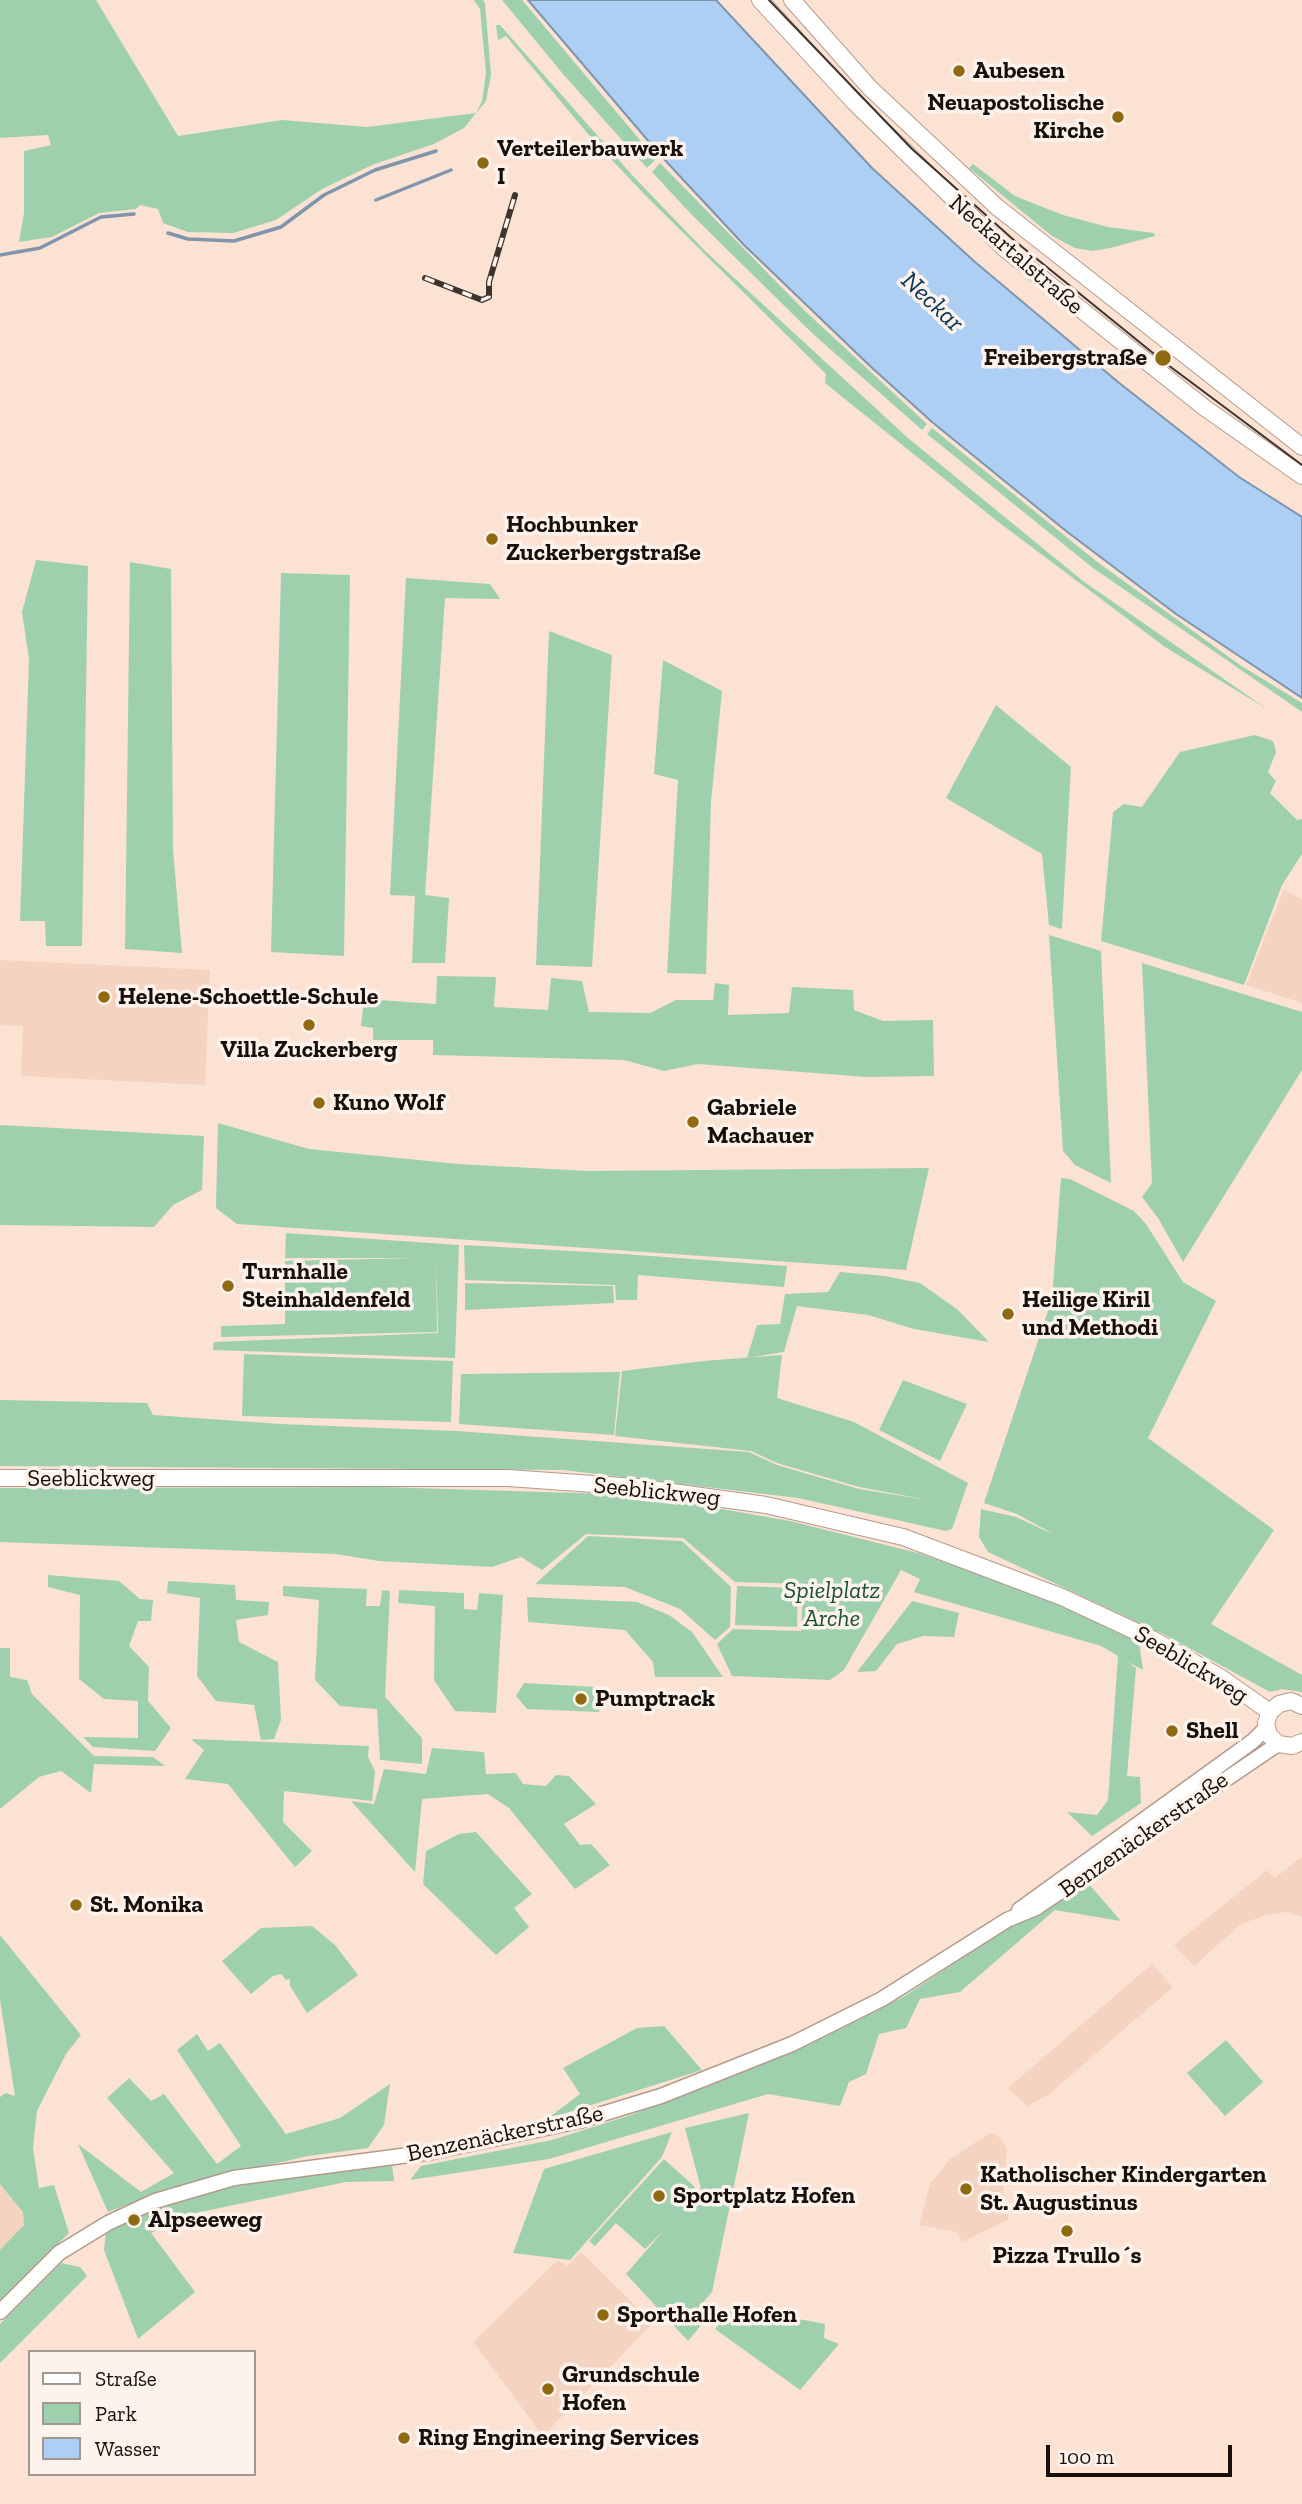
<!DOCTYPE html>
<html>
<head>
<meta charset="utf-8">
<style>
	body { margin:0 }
	#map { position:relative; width:1302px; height:2504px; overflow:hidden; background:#fce2d3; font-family:"Zilla Slab",serif }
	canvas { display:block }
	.legend { position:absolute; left:28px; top:2350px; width:228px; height:126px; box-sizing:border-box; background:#fdf3ec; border:2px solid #a19892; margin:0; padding:9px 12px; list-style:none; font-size:21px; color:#170f0a }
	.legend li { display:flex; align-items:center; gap:14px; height:35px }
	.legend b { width:35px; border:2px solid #a19892 }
	.scale { position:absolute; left:1046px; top:2445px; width:186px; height:32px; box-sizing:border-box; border:4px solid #170f0a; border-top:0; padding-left:9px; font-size:21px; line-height:24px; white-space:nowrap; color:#170f0a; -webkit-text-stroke:5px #fdf3ec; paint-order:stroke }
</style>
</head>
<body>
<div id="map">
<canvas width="1302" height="2504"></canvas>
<ul class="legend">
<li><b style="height:9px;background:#fff"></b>Straße</li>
<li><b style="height:19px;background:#9fd0ae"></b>Park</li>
<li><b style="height:19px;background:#accff3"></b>Wasser</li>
</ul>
<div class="scale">100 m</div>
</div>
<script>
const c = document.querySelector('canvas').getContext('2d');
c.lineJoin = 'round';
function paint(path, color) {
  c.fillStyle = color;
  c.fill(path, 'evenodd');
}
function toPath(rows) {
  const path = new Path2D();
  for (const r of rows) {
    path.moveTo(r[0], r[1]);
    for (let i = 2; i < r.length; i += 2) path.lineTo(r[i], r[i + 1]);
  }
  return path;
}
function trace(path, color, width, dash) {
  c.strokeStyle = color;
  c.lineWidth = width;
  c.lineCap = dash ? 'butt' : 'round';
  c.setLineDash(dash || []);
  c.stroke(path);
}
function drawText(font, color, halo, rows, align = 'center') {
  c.font = font + ' "Zilla Slab",serif';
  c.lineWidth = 7;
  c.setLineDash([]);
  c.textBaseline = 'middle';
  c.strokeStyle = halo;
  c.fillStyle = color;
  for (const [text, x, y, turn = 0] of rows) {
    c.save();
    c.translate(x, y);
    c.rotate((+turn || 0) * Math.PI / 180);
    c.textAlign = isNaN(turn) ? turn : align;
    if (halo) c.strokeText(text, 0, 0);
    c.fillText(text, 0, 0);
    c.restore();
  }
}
paint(toPath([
	[1284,889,1302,900,1302,1003,1246,985],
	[0,960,210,970,205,1085,21,1076,23,1026,0,1025],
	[1302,1857,1302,1917,1287,1912,1266,1915,1241,1924,1194,1966,1174,1945,1267,1870,1275,1878],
	[1152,1964,1173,1987,1048,2095,1027,2106,1008,2088],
	[990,2133,999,2137,1007,2148,1003,2193,1009,2219,962,2242,957,2232,919,2225,930,2184,950,2159],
	[0,2169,30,2217,0,2266],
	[581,2252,653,2323,543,2436,473,2342,558,2260,567,2266]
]), '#f4d3c0');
paint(toPath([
	[0,0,96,0,178,136,282,120,367,127,476,113,482,101,486,73,480,9,474,0,483,0,485,3,491,75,486,101,464,128,434,144,372,165,322,189,276,220,233,233,188,232,163,223,158,209,140,205,136,209,99,213,52,237,19,242,24,213,24,151,51,145,48,135,0,138],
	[502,0,522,0,656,159,647,168,563,74],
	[496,25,500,25,633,176,705,251,908,438,1083,581,1267,709,1165,647,997,521,825,383,826,374,646,196,593,140,506,36,498,40],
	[660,163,805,311,927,424,922,430,813,334,693,216,652,172],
	[973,164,1015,196,1063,215,1108,227,1154,233,1155,236,1110,248,1093,251,1075,248,1052,236,969,168],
	[932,428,1096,561,1240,665,1302,703,1302,712,1093,568,927,434],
	[36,560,88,566,82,946,46,946,45,921,20,921,29,659,22,612],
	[130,562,171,569,173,850,182,953,125,949],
	[281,573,350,575,344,956,271,952],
	[406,578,490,584,500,599,445,598,425,895,449,898,445,963,412,963,415,896,390,895],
	[549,631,612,655,592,967,536,965],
	[663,660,722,691,711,802,706,974,667,973,678,780,654,774],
	[996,705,1071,767,1062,929,1049,925,1042,854,946,798],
	[1255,735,1273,741,1276,752,1268,772,1276,781,1270,793,1297,820,1302,819,1302,854,1282,885,1244,985,1101,941,1113,812,1124,804,1142,807,1180,752],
	[1049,935,1101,951,1111,1183,1075,1165,1063,1151],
	[1142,963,1302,1012,1302,1070,1183,1262,1158,1218,1142,1197,1152,1183],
	[437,976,496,977,494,1007,548,1010,551,978,582,981,589,1012,650,1013,676,1000,713,1000,715,983,729,985,728,1015,789,1013,792,987,853,990,854,1010,883,1021,933,1020,934,1076,867,1077,698,1064,664,1071,624,1060,433,1055,433,1040,373,1040,373,1028,361,1026,364,999,436,1004],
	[218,1123,309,1149,458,1164,588,1171,929,1168,906,1270,237,1224,216,1208],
	[0,1125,204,1136,202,1190,173,1205,154,1227,0,1225],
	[1061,1178,1070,1179,1134,1211,1146,1224,1183,1282,1216,1301,1148,1438,1274,1530,1211,1624,1152,1591,1302,1675,1302,1692,1282,1689,1270,1692,1165,1635,988,1552,979,1537,981,1509,1016,1517,1055,1535,1017,1514,984,1503,1052,1299],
	[286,1233,459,1245,455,1358,213,1350,214,1342,438,1333,436,1257,437,1332,221,1337,221,1326,285,1324,285,1261,415,1258,285,1258],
	[464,1245,624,1254,787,1266,784,1287,638,1275,637,1300,616,1300,615,1285,465,1280],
	[840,1272,885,1276,920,1283,958,1310,989,1342,914,1329,868,1315,797,1306,784,1352,747,1358,757,1325,780,1324,785,1294,828,1292],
	[465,1283,613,1286,614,1303,465,1310],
	[244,1354,453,1361,451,1422,242,1416],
	[782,1355,777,1398,854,1422,968,1483,952,1529,946,1531,798,1498,563,1470,0,1466,0,1400,147,1403,153,1415,281,1424,456,1431,749,1452,777,1465,859,1489,928,1500,859,1487,777,1463,751,1451,615,1436,622,1371,703,1361],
	[620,1372,614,1435,459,1424,461,1374],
	[903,1380,967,1404,940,1461,879,1430],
	[382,1487,642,1495,790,1521,918,1553,1038,1594,1139,1642,1143,1670,1128,1662,1136,1668,1127,1776,1140,1777,1141,1803,1092,1836,1067,1812,1097,1815,1108,1800,1118,1656,1101,1646,914,1592,920,1579,901,1570,844,1670,830,1680,732,1676,717,1644,733,1629,801,1631,803,1584,735,1582,683,1538,586,1534,542,1570,521,1557,492,1567,379,1561,335,1554,0,1542,0,1488],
	[588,1536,682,1541,731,1587,730,1627,715,1640,680,1609,625,1587,535,1584],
	[48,1575,119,1581,140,1599,153,1600,151,1621,138,1621,129,1646,149,1667,148,1701,171,1728,155,1751,93,1747,83,1737,138,1738,138,1701,104,1699,79,1679,80,1595,48,1587],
	[168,1581,235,1585,236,1600,269,1602,268,1615,236,1620,239,1642,278,1662,281,1720,274,1739,261,1740,254,1705,216,1701,197,1676,200,1598,167,1593],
	[283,1586,367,1589,366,1606,380,1606,382,1590,390,1591,385,1697,422,1738,422,1764,380,1760,377,1709,340,1706,315,1680,319,1600,283,1596],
	[737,1586,798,1588,797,1627,735,1625],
	[399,1590,464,1593,464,1609,477,1610,479,1593,503,1595,496,1713,455,1711,434,1680,435,1606,398,1603],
	[527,1597,637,1602,669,1615,692,1632,723,1677,655,1677,653,1662,625,1630,528,1622],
	[912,1601,959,1613,954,1637,923,1636,897,1644,876,1671,857,1672],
	[0,1648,10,1648,10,1677,27,1680,32,1694,94,1756,153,1757,165,1766,94,1764,91,1793,61,1771,39,1777,0,1809],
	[524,1683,596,1687,602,1699,599,1712,527,1709,516,1696],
	[191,1739,369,1746,368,1757,375,1771,372,1801,284,1791,283,1822,312,1851,295,1867,228,1784,185,1779,204,1750],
	[432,1748,484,1752,486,1774,516,1773,523,1784,546,1786,556,1775,569,1776,596,1804,564,1824,580,1845,591,1844,610,1865,575,1889,509,1808,488,1794,422,1799,415,1872,351,1801,374,1804,384,1769,426,1774],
	[476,1832,532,1894,514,1908,529,1927,496,1955,423,1884,426,1851,459,1834],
	[1088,1883,1121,1921,1055,1910,960,1992,920,1999,906,2028,879,2034,866,2074,849,2082,840,2106,768,2094,549,2159,410,2180,421,2166,552,2140,634,2114,789,2051,903,1997,1002,1932],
	[312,1926,335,1945,358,1975,307,2013,290,1986,290,1979,286,1980,281,1974,273,1976,251,1994,222,1961,261,1928],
	[0,1935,81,2035,66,2054,37,2111,33,2148,39,2188,54,2185,69,2233,0,2301,0,2250,24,2225,23,2212,0,2184,0,2097,6,2093,15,2096,0,2000],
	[664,2026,702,2070,547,2119,580,2094,563,2068,637,2028],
	[197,2034,208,2051,220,2043,286,2134,340,2118,390,2084,384,2125,368,2148,308,2156,174,2187,108,2212,78,2144,141,2192,174,2173,107,2098,129,2078,151,2101,164,2094,217,2164,241,2146,177,2050],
	[1226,2040,1263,2082,1225,2116,1187,2073],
	[749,2113,712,2292,693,2314,702,2324,688,2341,626,2274,665,2229,645,2249,616,2223,595,2246,589,2241,664,2159,695,2187,680,2204,684,2208,701,2189,685,2128],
	[672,2132,662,2157,570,2260,513,2253,544,2169],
	[392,2164,394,2181,346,2182,195,2213,151,2233,195,2292,138,2339,104,2250,106,2232,154,2205,239,2181],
	[61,2263,80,2267,87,2276,0,2363,0,2324],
	[734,2307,825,2324,824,2338,839,2344,800,2390,715,2329]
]), '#9fd0ae');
const water = toPath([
	[528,0,716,0,872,168,975,262,1118,382,1239,477,1302,517,1302,698,1176,614,1066,531,932,422,870,366,744,245,662,157,528,0]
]);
paint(water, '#accff3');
trace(water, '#7f95ad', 2);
trace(toPath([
	[376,200,451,170],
	[168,233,188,239,234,241,281,227,324,195,375,170,436,151],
	[0,255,40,248,101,217,134,214]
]), '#7f95ad', 3.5);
const tertiary = toPath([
	[1019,1910,1253,1741,1266,1728],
	[0,2312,59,2253,108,2223,155,2201,234,2178,432,2152,579,2121,661,2096,792,2044,882,1999,1007,1920,1036,1908,1278,1744]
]);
const secondary = toPath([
	[760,0,855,103,1005,249,1205,408,1302,476],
	[792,0,870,88,997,207,1302,447],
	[0,1478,508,1478,636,1487,766,1505,903,1537,1062,1597,1152,1639,1220,1677,1270,1712],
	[1302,1706,1291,1701,1279,1704,1270,1712,1266,1723,1269,1735,1278,1744,1292,1746,1302,1742]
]);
trace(tertiary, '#b39b8c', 17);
trace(secondary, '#b39b8c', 18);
trace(tertiary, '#fff', 14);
trace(secondary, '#fff', 16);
trace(toPath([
	[769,0,912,149,1016,242,1164,362,1302,465]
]), '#3f342d', 2);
const rail = toPath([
	[425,278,482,300,489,297,489,282,515,195]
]);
trace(rail, '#3f342d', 6);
trace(rail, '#fdf3ec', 3.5, [10]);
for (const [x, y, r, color] of [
	[959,71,7,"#906a10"],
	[1118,117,7,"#906a10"],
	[483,163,7,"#906a10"],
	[1163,358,9,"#906a10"],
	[492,539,7,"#906a10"],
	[104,997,7,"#906a10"],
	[309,1025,7,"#906a10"],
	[319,1103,7,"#906a10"],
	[693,1122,7,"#906a10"],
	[228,1286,7,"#906a10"],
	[1008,1314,7,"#906a10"],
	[581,1699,7,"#906a10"],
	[1172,1731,7,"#906a10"],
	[76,1905,7,"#906a10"],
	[966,2189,7,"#906a10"],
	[659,2196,7,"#906a10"],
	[134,2220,7,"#906a10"],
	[1067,2231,7,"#906a10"],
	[603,2315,7,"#906a10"],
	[548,2389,7,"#906a10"],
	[404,2438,7,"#906a10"]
]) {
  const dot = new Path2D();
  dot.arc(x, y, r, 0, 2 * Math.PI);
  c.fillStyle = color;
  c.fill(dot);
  trace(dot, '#fdf3ec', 2.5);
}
drawText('bold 24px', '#170f0a', '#fdf3ec', [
	["Aubesen",973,71],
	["Neuapostolische",1104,103,"right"],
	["Kirche",1104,131,"right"],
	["Verteilerbauwerk",497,149],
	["I",497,177],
	["Freibergstraße",1147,358,"right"],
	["Hochbunker",506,525],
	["Zuckerbergstraße",506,553],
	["Helene-Schoettle-Schule",118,997],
	["Villa Zuckerberg",309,1050,"center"],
	["Kuno Wolf",333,1103],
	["Gabriele",707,1108],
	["Machauer",707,1136],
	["Turnhalle",242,1272],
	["Steinhaldenfeld",242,1300],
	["Heilige Kiril",1022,1300],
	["und Methodi",1022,1328],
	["Pumptrack",595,1699],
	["Shell",1186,1731],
	["St. Monika",90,1905],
	["Katholischer Kindergarten",980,2175],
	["St. Augustinus",980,2203],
	["Sportplatz Hofen",673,2196],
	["Alpseeweg",148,2220],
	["Pizza Trullo´s",1067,2256,"center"],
	["Sporthalle Hofen",617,2315],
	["Grundschule",562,2375],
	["Hofen",562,2403],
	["Ring Engineering Services",418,2438]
], 'left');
drawText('24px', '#170f0a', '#fdf3ec', [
	["Neckartalstraße",1016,255,41],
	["Seeblickweg",91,1479],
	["Seeblickweg",657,1492,6],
	["Seeblickweg",1191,1665,31],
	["Benzenäckerstraße",1144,1835,-35],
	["Benzenäckerstraße",505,2134,-12]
]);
drawText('italic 24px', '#195030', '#fdf3ec', [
	["Spielplatz",832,1591],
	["Arche",832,1619]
]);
drawText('italic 26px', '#073459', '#fdf3ec', [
	["Neckar",932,302,43]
]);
</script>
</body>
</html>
